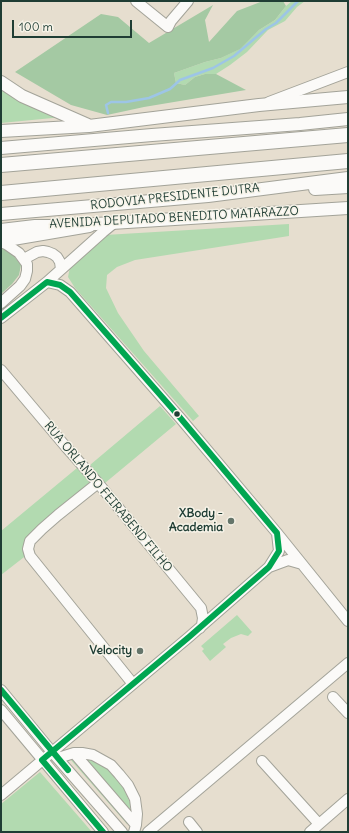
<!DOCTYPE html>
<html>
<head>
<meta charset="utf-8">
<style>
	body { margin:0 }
	#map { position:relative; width:349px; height:833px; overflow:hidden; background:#e6decf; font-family:Delius,sans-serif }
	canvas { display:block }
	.frame { position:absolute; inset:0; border:2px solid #1f3d34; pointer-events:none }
	.scale { position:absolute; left:12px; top:20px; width:120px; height:18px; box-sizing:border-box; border:2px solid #1f3d34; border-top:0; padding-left:5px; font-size:12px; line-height:14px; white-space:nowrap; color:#1f3d34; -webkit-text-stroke:3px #f7f3e8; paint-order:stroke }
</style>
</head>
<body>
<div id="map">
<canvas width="349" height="833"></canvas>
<div class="frame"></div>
<div class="scale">100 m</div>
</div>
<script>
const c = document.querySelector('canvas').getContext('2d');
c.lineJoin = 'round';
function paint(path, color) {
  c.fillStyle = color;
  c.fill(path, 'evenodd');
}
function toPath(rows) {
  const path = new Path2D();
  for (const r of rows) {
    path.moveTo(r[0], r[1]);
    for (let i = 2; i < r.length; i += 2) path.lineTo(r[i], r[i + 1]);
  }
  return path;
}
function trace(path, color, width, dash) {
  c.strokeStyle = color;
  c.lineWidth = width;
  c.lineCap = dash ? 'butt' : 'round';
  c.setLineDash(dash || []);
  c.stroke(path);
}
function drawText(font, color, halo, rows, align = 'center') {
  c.font = font + ' Delius,sans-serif';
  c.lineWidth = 3;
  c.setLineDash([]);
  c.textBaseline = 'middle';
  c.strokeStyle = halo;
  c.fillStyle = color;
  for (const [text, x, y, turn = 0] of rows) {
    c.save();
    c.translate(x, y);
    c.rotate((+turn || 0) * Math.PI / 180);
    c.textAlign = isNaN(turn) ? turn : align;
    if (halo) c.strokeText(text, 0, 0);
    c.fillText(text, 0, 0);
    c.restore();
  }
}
paint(toPath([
	[292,1,305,1,297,7,285,21,268,30,247,52,230,65,216,74,205,74,195,77,185,85,176,83,174,73,205,62,221,58,239,49,259,30,275,20,286,6],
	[1,86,63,117,1,123],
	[289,224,289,236,135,260,117,267,107,275,106,288,118,313,144,351,199,416,193,421,75,288,68,277,70,267,105,235],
	[160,406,176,424,105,483,90,465],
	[77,468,94,486,31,538,28,554,1,575,1,531],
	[237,615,252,632,248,636,241,634,231,638,223,644,226,647,210,661,202,651,204,649,201,646],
	[87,757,109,769,121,782,131,805,127,824,70,759],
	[40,772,92,832,1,832,1,804]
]), '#b2dab0');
paint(toPath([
	[263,1,283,1,286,6,275,20,259,30,240,49,221,58,205,62,174,73,176,83,185,85,195,77,205,74,216,74,246,90,144,107,107,115,71,105,15,72,101,14,118,17,149,43,213,5,205,20,209,42,237,11],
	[1,247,10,251,21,265,19,275,12,284,1,294]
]), '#a4c9a3');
trace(toPath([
	[108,113,106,105,111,102,126,102,149,98,170,89,180,80,213,68,234,56,266,29,276,23,298,1]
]), '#9dc5e6', 2.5);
const minor = toPath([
	[136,1,168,27,171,21,188,1],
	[269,102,348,72],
	[1,242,6,244,19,253,27,264,27,271,25,279,20,286,1,303],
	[24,259,37,252,43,251,48,252,53,254,57,257,60,262,61,269],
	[47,282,60,285,70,292,181,419,277,533,348,621],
	[1,318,47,282,103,232,114,223],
	[1,370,66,447,98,483,201,608,203,618,202,625,200,628],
	[98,483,58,515,42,529,30,541,28,549,30,556,133,684],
	[269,567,288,560,302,564],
	[1,690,52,752,122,832],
	[333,697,348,713],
	[1,710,103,832],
	[74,753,136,825],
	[58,758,74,753,82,753,93,755,111,765,119,774,128,785,135,799,137,814,136,825,134,832],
	[262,761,319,824],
	[1,795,189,637,269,567,279,551,277,533],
	[189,822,197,832],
	[148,832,348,663],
	[310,832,348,799]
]);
const major = toPath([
	[1,82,22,96,88,125],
	[1,131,89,126,259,105,348,97],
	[1,148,152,135,300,124,348,119],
	[315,189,348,187],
	[1,214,208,196,348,178],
	[80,225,348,208],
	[1,230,35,226,55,226]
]);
const highway = toPath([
	[1,165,348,135],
	[1,193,348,161],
	[1,240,89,225]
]);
trace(minor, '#a3a399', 12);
trace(major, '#a3a399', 14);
trace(highway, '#a3a399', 16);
trace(minor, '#fbfaf8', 10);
trace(major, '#fbfaf8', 12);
trace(highway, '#fbfaf8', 14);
trace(toPath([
	[1,318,47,282,60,285,70,292,177,414,277,533,279,551,269,567,189,637,42,760,103,832],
	[1,690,68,770]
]), '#00a651', 6);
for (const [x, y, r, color] of [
	[177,414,3.5,"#1f3d34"],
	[231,521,4,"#65756a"],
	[140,651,4,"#65756a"]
]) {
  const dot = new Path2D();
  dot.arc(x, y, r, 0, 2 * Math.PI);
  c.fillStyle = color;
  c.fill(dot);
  trace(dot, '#f7f3e8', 1.5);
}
drawText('12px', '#1f3d34', '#f7f3e8', [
	["RODOVIA PRESIDENTE DUTRA",175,197,-6],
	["AVENIDA DEPUTADO BENEDITO MATARAZZO",174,218,-3],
	["RUA ORLANDO FEIRABEND FILHO",108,497,50]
]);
drawText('bold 12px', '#1f3d34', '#f7f3e8', [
	["XBody -",223,514],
	["Academia",223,528],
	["Velocity",132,651]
], 'right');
</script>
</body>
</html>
